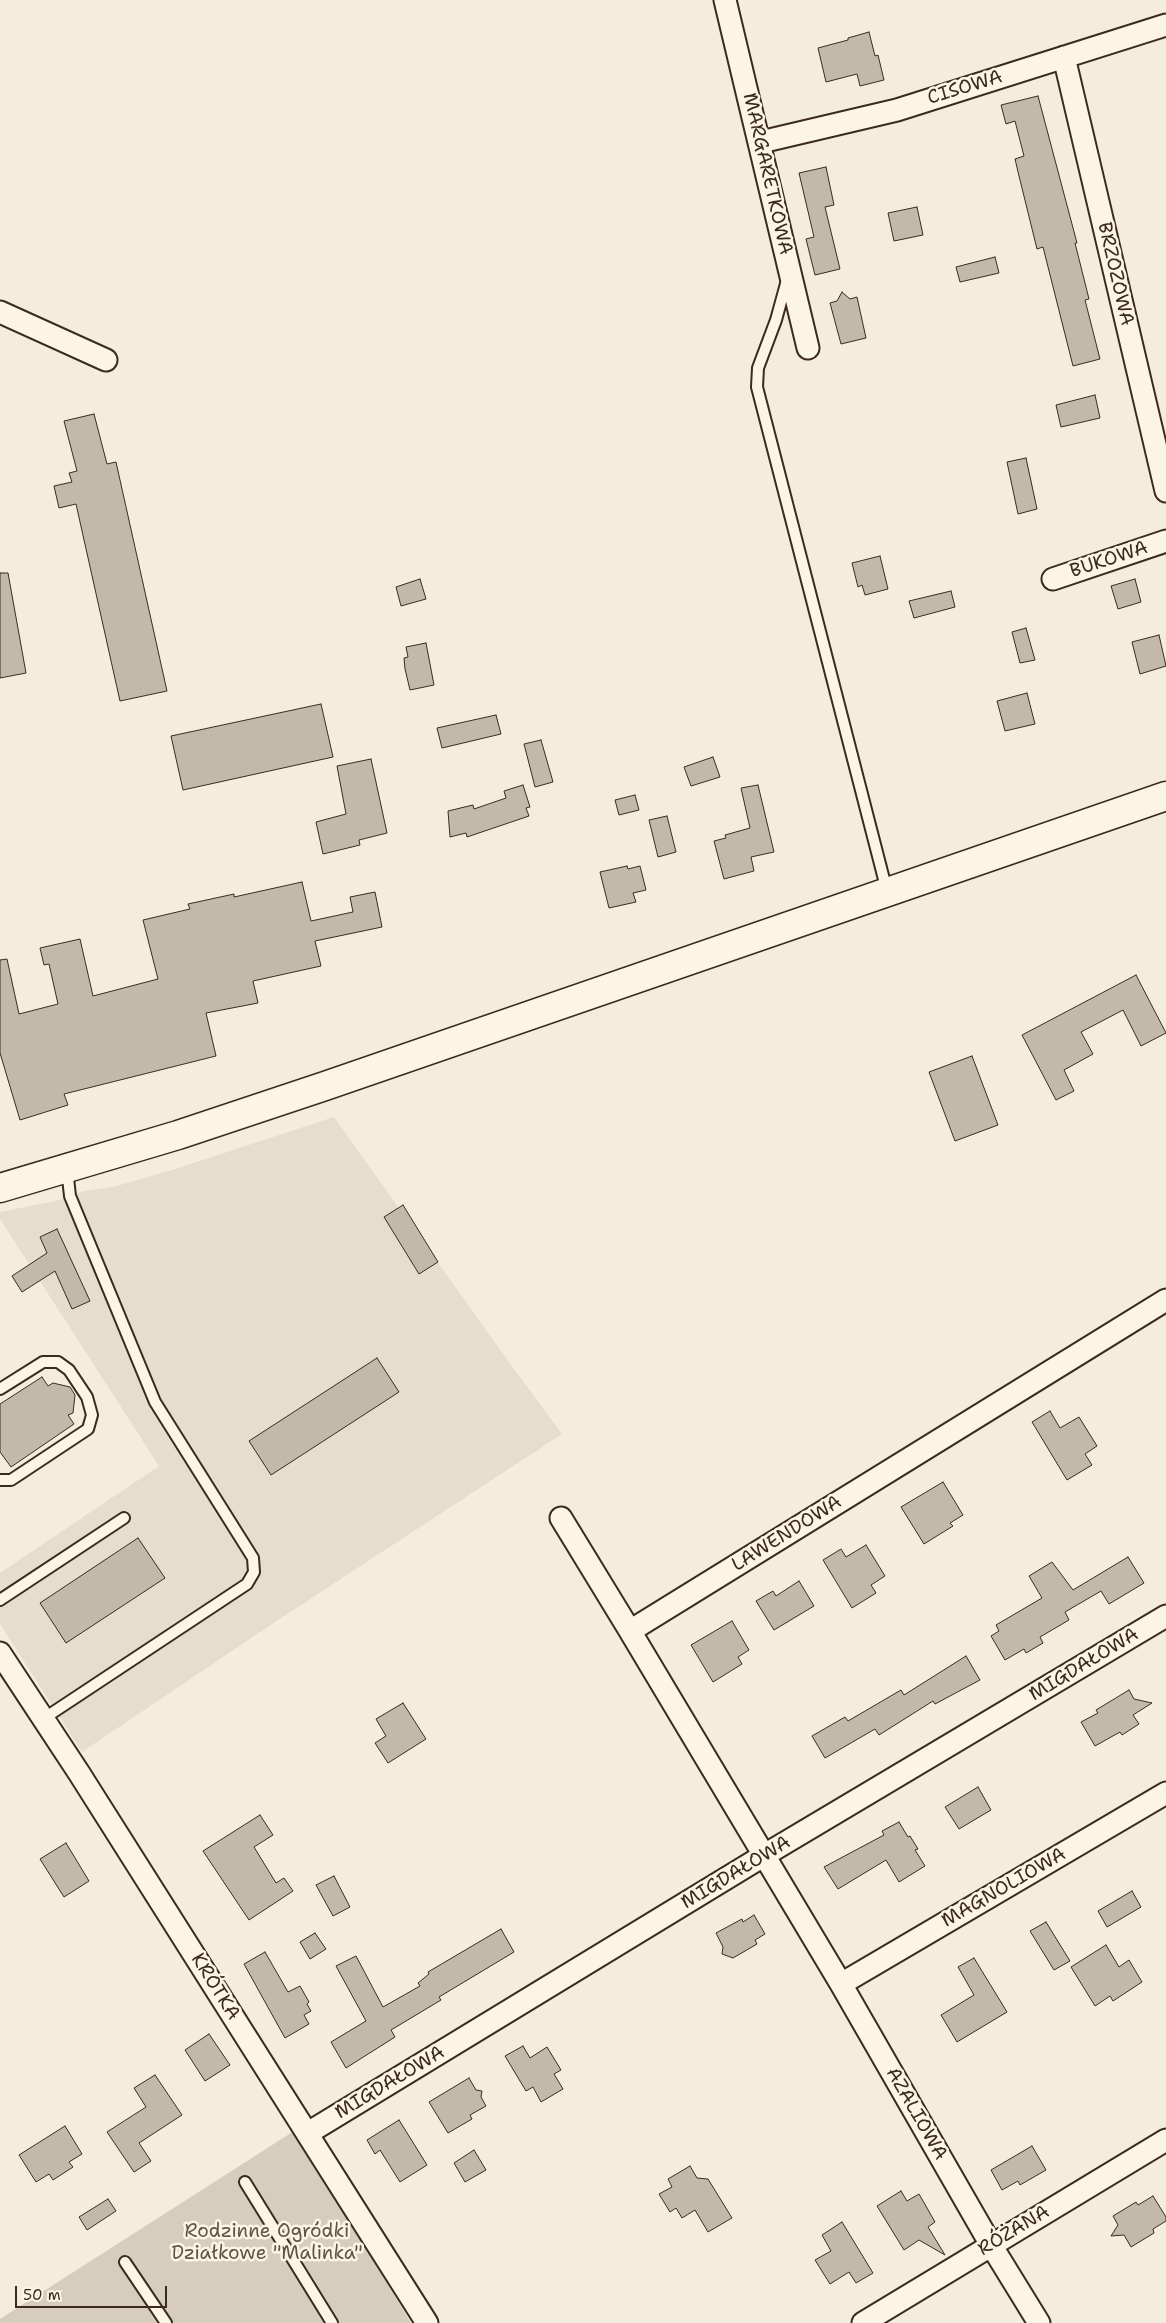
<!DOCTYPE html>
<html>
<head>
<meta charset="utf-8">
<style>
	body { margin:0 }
	#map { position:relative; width:1166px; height:2323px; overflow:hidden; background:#f4eddd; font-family:"Shantell Sans",sans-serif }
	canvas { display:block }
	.scale { position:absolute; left:15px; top:2286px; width:152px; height:22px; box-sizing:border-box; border:2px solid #3b2a1e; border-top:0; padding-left:6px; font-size:15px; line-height:18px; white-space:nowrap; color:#3b2a1e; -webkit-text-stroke:4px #fcf5e5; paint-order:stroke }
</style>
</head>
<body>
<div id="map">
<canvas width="1166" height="2323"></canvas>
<div class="scale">50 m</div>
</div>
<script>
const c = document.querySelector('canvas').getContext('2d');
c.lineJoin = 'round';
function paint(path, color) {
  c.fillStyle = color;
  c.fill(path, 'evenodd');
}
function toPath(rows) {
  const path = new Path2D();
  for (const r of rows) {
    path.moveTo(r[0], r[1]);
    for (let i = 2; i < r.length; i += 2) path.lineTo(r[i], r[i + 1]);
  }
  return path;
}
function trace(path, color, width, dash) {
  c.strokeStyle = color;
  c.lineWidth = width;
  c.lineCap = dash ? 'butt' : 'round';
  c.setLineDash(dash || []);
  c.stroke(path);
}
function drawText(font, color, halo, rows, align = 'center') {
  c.font = font + ' "Shantell Sans",sans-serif';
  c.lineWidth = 5;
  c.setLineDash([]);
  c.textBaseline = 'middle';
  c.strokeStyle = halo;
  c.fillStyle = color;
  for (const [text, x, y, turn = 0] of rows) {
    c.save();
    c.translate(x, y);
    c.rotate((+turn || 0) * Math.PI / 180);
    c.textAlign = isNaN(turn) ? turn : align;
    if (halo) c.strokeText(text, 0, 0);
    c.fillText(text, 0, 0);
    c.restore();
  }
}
paint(toPath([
	[334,1117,506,1358,562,1434,269,1626,82,1752,0,1624,0,1573,159,1466,0,1219,0,1212,55,1201,84,1191,113,1187,172,1170]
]), '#e5ddce');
paint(toPath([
	[294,2131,411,2323,0,2323,0,2319]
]), '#d6cdbd');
const building = toPath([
	[869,32,875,56,878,55,884,80,860,86,857,74,826,82,818,48,848,40,848,38,869,32],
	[1038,96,1077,243,1075,243,1089,299,1085,300,1100,359,1073,366,1043,247,1037,249,1019,176,1015,159,1024,156,1015,121,1006,124,1001,105,1038,96],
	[826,167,834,205,825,207,840,269,815,275,806,239,814,237,799,173,826,167],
	[917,207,923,235,894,241,888,213,917,207],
	[995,257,999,273,960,282,956,267,995,257],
	[842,292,850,299,857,297,866,338,841,344,830,303,837,301,842,292],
	[1095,395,1100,418,1061,427,1056,405,1095,395],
	[94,414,107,464,116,462,167,691,120,701,76,504,59,508,54,486,72,482,69,473,77,471,64,421,94,414],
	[1026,458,1037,509,1018,514,1007,462,1026,458],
	[880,556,888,589,865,595,862,585,858,587,852,563,880,556],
	[0,573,8,573,26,673,0,678,0,573],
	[420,579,426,599,401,606,396,587,420,579],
	[1135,579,1141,602,1118,609,1111,586,1135,579],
	[951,591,955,607,914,618,909,601,951,591],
	[1026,628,1035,660,1020,663,1012,632,1026,628],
	[1159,635,1166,666,1140,674,1132,642,1159,635],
	[426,643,434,685,410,690,405,669,404,658,408,657,406,647,426,643],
	[1027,693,1035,724,1005,731,997,701,1027,693],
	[321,704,333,757,183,790,171,736,321,704],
	[496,715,501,734,442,748,437,728,496,715],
	[541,740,553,782,535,787,524,744,541,740],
	[713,757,720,777,691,786,684,767,713,757],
	[371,759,387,833,359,840,360,845,323,854,316,822,346,814,337,766,371,759],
	[523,785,530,807,526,808,529,816,467,837,466,833,450,837,448,811,473,805,474,809,506,798,504,791,523,785],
	[758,785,774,852,751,857,754,871,724,879,714,841,726,838,725,835,750,828,741,788,758,785],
	[635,795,639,810,619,815,615,800,635,795],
	[667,816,676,852,658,857,649,820,667,816],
	[627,866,628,869,640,866,646,890,633,893,636,902,609,908,600,872,627,866],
	[302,882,311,921,353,912,350,897,375,892,382,927,315,941,321,966,253,981,258,1003,206,1013,216,1056,64,1094,68,1105,20,1120,0,1053,0,960,7,959,19,1014,58,1004,49,964,44,965,40,948,80,939,93,996,158,979,143,920,190,909,188,904,234,894,234,897,302,882],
	[1136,975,1166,1033,1141,1046,1123,1010,1081,1032,1093,1054,1064,1070,1074,1091,1056,1100,1022,1035,1136,975],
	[972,1056,998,1125,955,1141,929,1072,972,1056],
	[403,1205,438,1262,419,1274,384,1217,403,1205],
	[57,1229,90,1301,72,1309,55,1271,22,1292,12,1276,47,1253,40,1237,57,1229],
	[377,1358,399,1392,271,1475,249,1441,377,1358],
	[42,1377,48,1386,53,1383,70,1387,75,1395,73,1413,68,1415,74,1424,11,1467,0,1452,0,1404,42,1377],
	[1050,1411,1060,1428,1079,1417,1097,1446,1085,1454,1092,1465,1067,1480,1032,1422,1050,1411],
	[943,1482,963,1515,950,1523,953,1526,924,1544,901,1507,943,1482],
	[138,1538,165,1578,66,1643,40,1603,138,1538],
	[866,1545,885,1576,871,1585,876,1593,852,1608,823,1560,841,1549,846,1557,866,1545],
	[1128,1557,1144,1583,1109,1604,1101,1591,1065,1612,1069,1620,1040,1637,1043,1643,1026,1653,1024,1649,1005,1660,991,1636,999,1631,996,1625,1042,1598,1029,1576,1052,1562,1073,1590,1128,1557],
	[799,1581,814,1606,774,1630,756,1601,773,1591,776,1596,799,1581],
	[732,1621,749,1650,738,1657,742,1664,713,1682,691,1645,732,1621],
	[966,1656,980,1680,935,1704,933,1701,879,1735,875,1729,825,1758,812,1736,845,1717,848,1721,901,1690,904,1695,966,1656],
	[1129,1690,1134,1699,1152,1703,1133,1715,1139,1724,1122,1735,1120,1732,1095,1746,1081,1722,1098,1713,1096,1710,1129,1690],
	[403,1703,426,1739,388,1763,375,1743,386,1736,376,1719,403,1703],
	[978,1787,991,1810,959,1829,945,1807,978,1787],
	[260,1815,273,1835,254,1847,276,1883,284,1878,293,1891,249,1920,203,1851,260,1815],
	[899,1822,908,1837,910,1836,918,1849,915,1850,925,1866,899,1882,886,1860,838,1889,824,1867,884,1835,882,1831,899,1822],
	[66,1843,89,1881,64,1897,40,1859,66,1843],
	[334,1876,350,1907,333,1916,316,1885,334,1876],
	[1132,1891,1141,1907,1107,1927,1098,1911,1132,1891],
	[754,1915,765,1934,755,1940,757,1944,733,1958,722,1954,723,1947,716,1933,742,1919,743,1922,754,1915],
	[1046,1922,1070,1961,1054,1970,1030,1931,1046,1922],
	[501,1929,514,1952,439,1997,441,2000,391,2030,395,2037,346,2068,331,2042,366,2021,336,1966,356,1956,383,2007,420,1986,418,1983,429,1974,428,1972,501,1929],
	[315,1933,326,1949,310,1959,300,1942,315,1933],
	[1106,1945,1119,1967,1129,1960,1142,1982,1113,2001,1110,1996,1095,2006,1071,1967,1106,1945],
	[265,1952,288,1992,300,1986,309,2002,307,2004,311,2011,304,2015,309,2024,285,2038,244,1964,265,1952],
	[974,1958,1007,2012,957,2042,941,2015,974,1995,958,1967,974,1958],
	[209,2034,230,2065,205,2081,185,2050,209,2034],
	[523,2046,530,2058,547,2047,561,2070,554,2074,563,2089,541,2102,533,2087,526,2091,505,2056,523,2046],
	[155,2075,182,2115,139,2143,151,2161,134,2172,107,2132,146,2107,134,2088,155,2075],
	[469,2078,476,2090,482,2091,481,2097,486,2106,470,2115,472,2119,448,2133,429,2102,469,2078],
	[399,2120,427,2165,400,2182,380,2150,375,2154,367,2140,399,2120],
	[65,2126,82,2154,69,2162,73,2167,53,2180,49,2174,36,2182,19,2155,65,2126],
	[1032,2146,1046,2170,1020,2185,1018,2181,1002,2190,991,2170,1032,2146],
	[474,2150,486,2170,465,2182,454,2163,474,2150],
	[690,2166,697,2178,708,2179,732,2218,708,2232,695,2210,682,2218,676,2208,670,2212,659,2194,672,2187,668,2179,690,2166],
	[901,2191,907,2201,919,2194,935,2222,928,2227,945,2255,919,2240,904,2250,877,2206,901,2191],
	[1153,2196,1166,2217,1166,2221,1153,2229,1154,2233,1131,2247,1124,2235,1111,2236,1118,2225,1113,2216,1136,2202,1138,2205,1153,2196],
	[108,2199,116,2211,87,2230,79,2217,108,2199],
	[842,2222,873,2273,856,2283,849,2272,830,2284,815,2260,831,2251,822,2235,842,2222]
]);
paint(building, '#c3b9aa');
trace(building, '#3b2a1e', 1);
const service = toPath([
	[787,280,776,320,758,368,757,387,887,891],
	[0,1389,43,1362,58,1362,69,1370,87,1397,92,1415,88,1429,11,1480,0,1480],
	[0,1600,124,1518],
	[43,1719,247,1584,254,1572,253,1558,155,1402,70,1196,67,1169],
	[245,2182,332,2323],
	[125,2262,166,2323]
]);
const minor = toPath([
	[725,0,808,348],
	[1064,57,1166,491],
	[761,142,897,110,1166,25],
	[0,312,106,360],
	[1053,579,1166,541],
	[561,1518,630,1631],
	[0,1653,79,1773,427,2323],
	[841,1984,1166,1793],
	[308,2133,763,1856,1166,1616],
	[863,2323,1166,2140],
	[1039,2323,991,2245,841,1984,630,1631,1166,1300]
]);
const primary = toPath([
	[0,1188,178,1135,325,1086,1166,796]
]);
trace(service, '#3b2a1e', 14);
trace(minor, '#3b2a1e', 25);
trace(primary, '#3b2a1e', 31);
trace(service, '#fcf5e5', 10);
trace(minor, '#fcf5e5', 21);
trace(primary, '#fcf5e5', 28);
drawText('19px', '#3b2a1e', '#fcf5e5', [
	["CISOWA",965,88,-17],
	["MARGARETKOWA",767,174,77],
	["BRZOZOWA",1115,274,77],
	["BUKOWA",1109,560,-18],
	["LAWENDOWA",787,1534,-32],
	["MIGDAŁOWA",1084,1665,-31],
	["MIGDAŁOWA",736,1873,-31],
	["MAGNOLIOWA",1004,1888,-30],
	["KRÓTKA",215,1987,58],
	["MIGDAŁOWA",390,2083,-31],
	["AZALIOWA",916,2114,60],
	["RÓŻANA",1014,2231,-31]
]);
drawText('19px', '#625346', '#fcf5e5', [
	["Rodzinne Ogródki",267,2232],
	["Działkowe \"Malinka\"",267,2254]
]);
</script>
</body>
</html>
